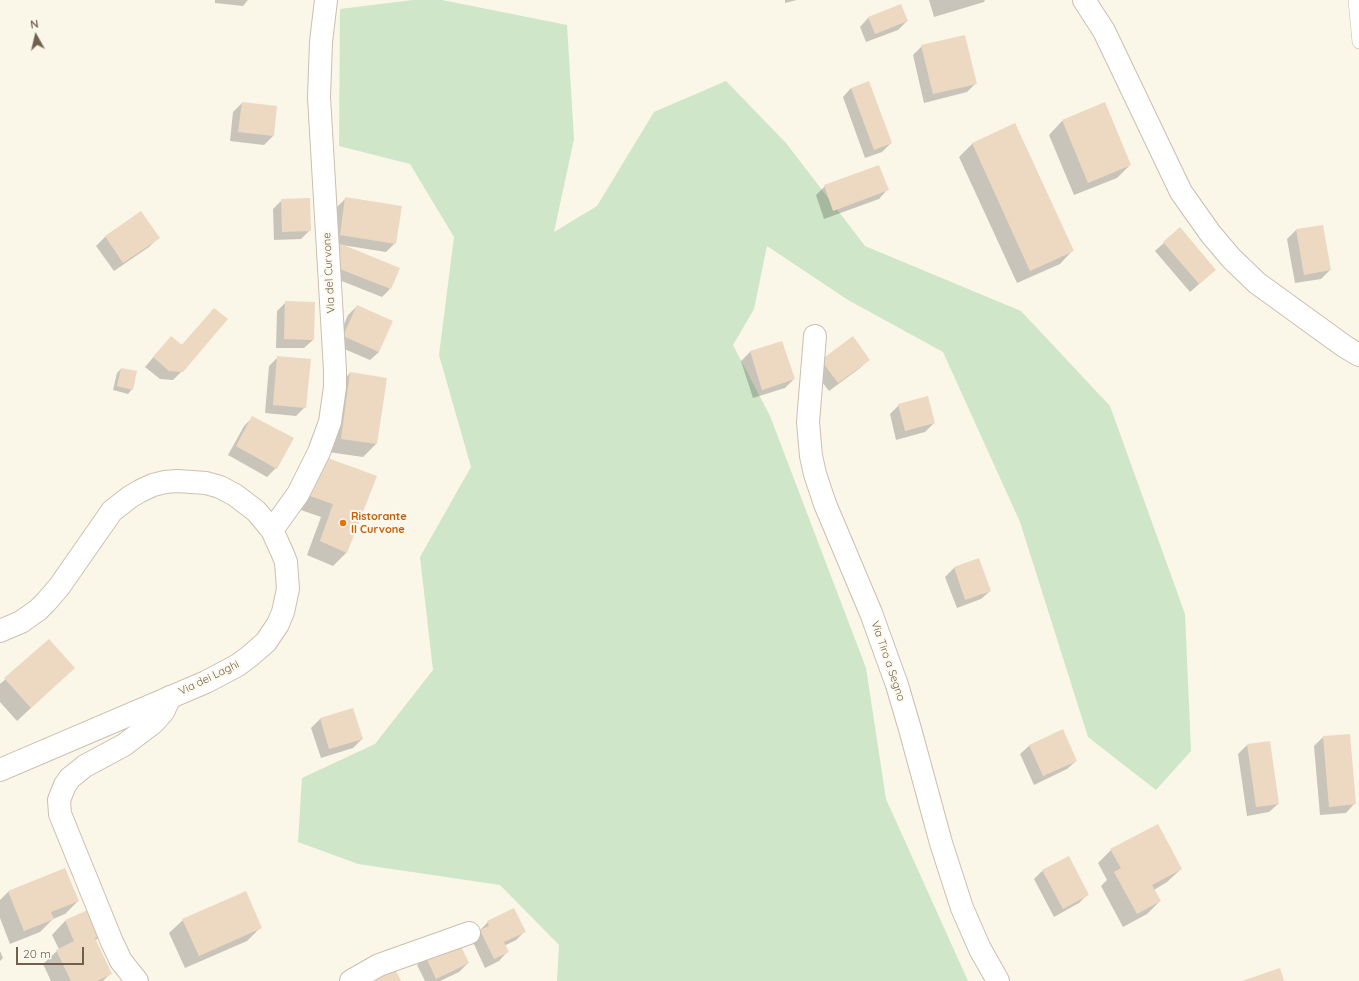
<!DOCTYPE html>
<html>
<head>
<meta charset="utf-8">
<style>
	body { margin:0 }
	#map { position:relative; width:1359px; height:981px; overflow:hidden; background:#faf6e8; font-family:Quicksand,sans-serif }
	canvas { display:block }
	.north { position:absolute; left:16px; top:16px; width:40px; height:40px; -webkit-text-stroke:3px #fdf9ee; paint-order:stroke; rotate:352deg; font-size:11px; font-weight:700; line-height:16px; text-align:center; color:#72604f }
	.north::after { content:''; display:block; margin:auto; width:14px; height:18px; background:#72604f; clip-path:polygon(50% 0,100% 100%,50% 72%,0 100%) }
	.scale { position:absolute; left:16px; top:947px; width:68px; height:18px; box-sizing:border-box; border:2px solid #72604f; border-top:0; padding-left:5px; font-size:12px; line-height:14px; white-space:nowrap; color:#72604f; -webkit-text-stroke:3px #fdf9ee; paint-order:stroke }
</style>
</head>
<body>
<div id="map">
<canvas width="1359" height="981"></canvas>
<div class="north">N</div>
<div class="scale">20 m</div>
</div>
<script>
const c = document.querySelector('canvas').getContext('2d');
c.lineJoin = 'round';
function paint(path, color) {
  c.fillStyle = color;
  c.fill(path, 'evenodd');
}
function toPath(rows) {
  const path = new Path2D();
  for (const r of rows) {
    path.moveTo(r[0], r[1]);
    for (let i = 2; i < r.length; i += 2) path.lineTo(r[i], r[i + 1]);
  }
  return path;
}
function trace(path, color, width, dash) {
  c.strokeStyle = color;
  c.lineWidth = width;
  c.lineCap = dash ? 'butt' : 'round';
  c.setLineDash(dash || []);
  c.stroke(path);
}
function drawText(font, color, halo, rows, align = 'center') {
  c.font = font + ' Quicksand,sans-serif';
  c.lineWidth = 4;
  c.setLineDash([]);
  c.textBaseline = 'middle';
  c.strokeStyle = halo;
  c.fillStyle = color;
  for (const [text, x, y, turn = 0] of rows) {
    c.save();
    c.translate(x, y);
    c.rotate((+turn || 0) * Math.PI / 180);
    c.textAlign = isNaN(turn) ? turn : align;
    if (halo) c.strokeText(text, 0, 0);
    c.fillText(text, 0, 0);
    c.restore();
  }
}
paint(toPath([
	[413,0,442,0,567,25,574,139,554,232,597,206,654,112,726,81,786,143,865,246,1021,311,1110,406,1185,614,1191,751,1156,790,1088,737,1020,522,943,352,848,300,767,246,754,309,733,345,770,416,866,668,886,799,968,981,557,981,559,945,500,885,358,864,298,842,302,778,375,744,433,670,420,557,471,467,439,355,454,237,410,164,339,146,340,9]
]), '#d0e6c8');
paint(toPath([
	[215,0,248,0,243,6,215,3],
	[785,0,797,0,785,3],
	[929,0,985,0,984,2,934,17],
	[868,18,907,21,898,30,866,42,860,27],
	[922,46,976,83,967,92,924,103,913,55],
	[851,88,891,143,882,152,865,158,843,97],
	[242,103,276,107,273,136,264,145,230,141,233,112],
	[1105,104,1130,165,1117,178,1074,195,1049,135,1062,121],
	[1015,124,1073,250,1060,264,1017,283,959,157,972,144],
	[825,186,887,190,879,199,824,219,816,195],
	[346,198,395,243,386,252,342,245,390,289,382,297,324,274,332,254,341,245,331,244,337,207],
	[282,200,310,230,301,239,274,240,273,209],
	[141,213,158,238,149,247,114,271,96,246,105,237],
	[1322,226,1330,270,1321,279,1295,283,1287,239,1296,230],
	[1179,229,1206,278,1190,292,1155,251],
	[286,302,313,340,304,348,276,348,277,311],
	[357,306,379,352,370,360,335,345,348,315],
	[214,309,182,371,173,380,160,379,145,367,163,346,181,346],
	[782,342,794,379,785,388,753,398,741,361,750,352],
	[278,357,305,407,296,416,265,413,269,366],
	[869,359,860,368,829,391,812,369,821,360],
	[121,369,132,389,128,394,113,390,117,373],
	[350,373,376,444,363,457,328,452,337,387],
	[899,405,934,423,925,432,896,440,890,414],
	[253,417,276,468,267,477,228,455,244,426],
	[312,471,376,477,346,553,333,566,307,555,321,517,295,508],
	[978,559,990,591,981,599,957,608,945,577,954,568],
	[49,640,74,668,17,721,0,702,0,684],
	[352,709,362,739,353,748,321,758,311,728,320,719],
	[1062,730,1076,761,1067,769,1034,785,1020,754,1029,746],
	[1323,737,1354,804,1346,813,1320,815,1314,746],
	[1247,745,1278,804,1269,812,1247,816,1238,754],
	[1111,850,1181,869,1167,882,1154,890,1160,901,1147,914,1123,927,1101,886,1107,880,1098,863],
	[65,869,78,901,65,914,53,919,40,932,10,944,0,918,0,900,8,892],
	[1042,871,1088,894,1079,903,1054,917,1034,879],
	[89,910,101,935,95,941,111,973,103,981,51,981,43,964,59,949,52,935,65,921],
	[183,920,261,927,247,941,185,968,169,933],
	[488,922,525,931,516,940,504,946,507,952,499,961,485,968,472,940,479,931],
	[0,951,3,958,0,961],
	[426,956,468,963,459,972,440,981,425,981,417,965]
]), '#0003');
paint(toPath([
	[901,4,908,21,875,34,868,17],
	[965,35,977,84,933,94,921,45],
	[869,81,892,143,874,150,851,88],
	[242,102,277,106,274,136,238,132],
	[1105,102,1131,165,1088,183,1062,120],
	[1015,123,1074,251,1030,271,972,143],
	[879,165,889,190,833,211,824,185],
	[345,197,402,206,396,244,340,235],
	[310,198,311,231,282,232,281,199],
	[141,211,160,238,123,263,105,236],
	[1323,225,1331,270,1304,275,1296,229],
	[1180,227,1216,270,1199,284,1163,242],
	[341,244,400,268,391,289,332,266],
	[285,301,315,302,314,340,284,339],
	[357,305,393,321,379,352,343,336],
	[214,308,228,319,183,372,169,371,153,357,171,336,182,345],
	[853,336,870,360,838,383,821,360],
	[782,341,795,379,762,390,750,351],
	[277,356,311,359,306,408,273,405],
	[121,368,137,371,133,390,117,386],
	[350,372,387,378,377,444,341,439],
	[928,396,935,423,905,431,898,404],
	[252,416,294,438,277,469,236,446],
	[325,457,377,476,347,553,320,541,333,504,307,495],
	[979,558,991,591,965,600,954,567],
	[49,639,75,668,31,708,4,678],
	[353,708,363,739,329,749,320,718],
	[1063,729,1077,761,1043,776,1029,745],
	[1350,734,1356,804,1329,807,1323,736],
	[1270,741,1279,804,1256,807,1247,744],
	[1158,824,1182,869,1152,885,1161,901,1137,914,1114,872,1121,868,1110,849],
	[1069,856,1089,895,1063,909,1042,870],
	[65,868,79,901,51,912,54,919,24,931,8,891],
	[246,891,262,928,199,956,182,919],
	[514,908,526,932,504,942,509,952,494,959,480,930,489,926,487,921],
	[90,909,102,935,95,938,112,974,97,981,71,981,56,950,74,941,65,920],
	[458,940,469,963,436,979,425,955],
	[394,967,401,981,364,981],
	[1280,968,1284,981,1242,981]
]), '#edd9c2');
const lane = toPath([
	[1355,0,1359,42]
]);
const street = toPath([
	[1084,0,1104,31,1181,192,1210,233,1231,258,1257,283,1344,346,1359,355],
	[815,336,808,422,811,456,815,474,825,504,871,613,897,685,910,729,941,843,962,908,980,949,998,981],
	[272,530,298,494,319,452,330,422,335,387,335,370,319,97,321,42,326,0],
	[137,981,121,961,112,942,60,814,59,800,65,785,70,778,85,766,124,745,153,723,163,712,170,697],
	[351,981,379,965,469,933]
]);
const secondary = toPath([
	[0,631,21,622,38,610,46,602,59,587,112,511,130,497,140,491,153,485,165,482,177,481,206,483,220,487,235,495,256,511,272,530,282,552,286,562,288,589,283,612,278,624,266,642,250,656,238,665,206,682,0,770]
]);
trace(lane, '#cbbfaf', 14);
trace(street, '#cbbfaf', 24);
trace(secondary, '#cdc0ad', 24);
trace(lane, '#fff', 13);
trace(street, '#fff', 22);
trace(secondary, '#fff', 22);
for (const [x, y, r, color] of [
	[343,523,4,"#e8710a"]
]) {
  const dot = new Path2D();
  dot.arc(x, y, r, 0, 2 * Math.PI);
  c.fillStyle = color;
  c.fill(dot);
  trace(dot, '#fdf9ee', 1.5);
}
drawText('11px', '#72604f', '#fdf9ee', [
	["Via del Curvone",329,273,-93],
	["Via Tiro a Segno",888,661,71],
	["Via dei Laghi",209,678,-26]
]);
drawText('bold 11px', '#c56008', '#fdf9ee', [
	["Ristorante",351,517],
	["Il Curvone",351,530]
], 'left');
</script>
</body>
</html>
